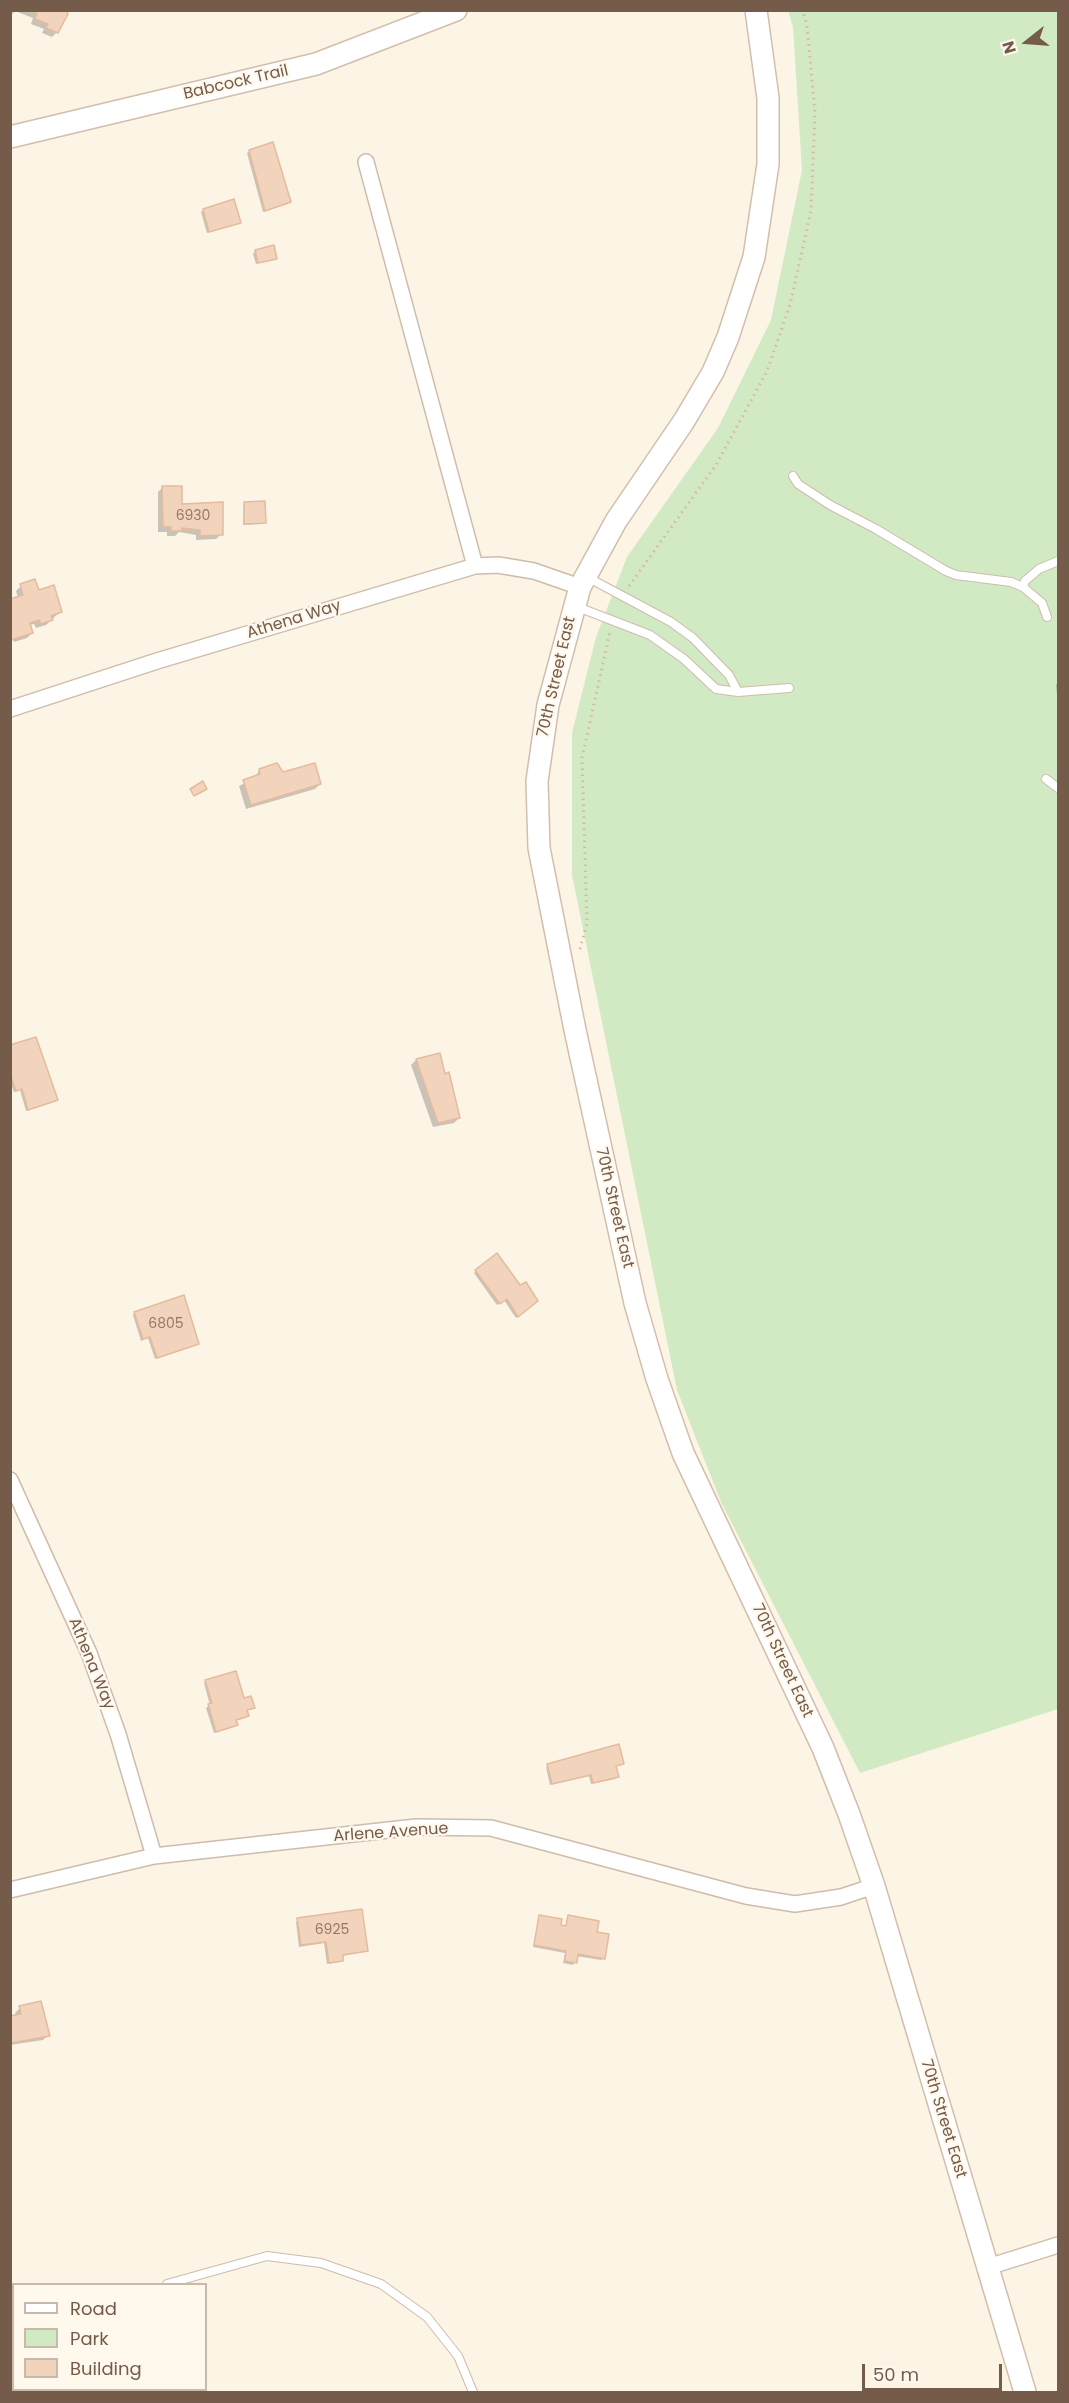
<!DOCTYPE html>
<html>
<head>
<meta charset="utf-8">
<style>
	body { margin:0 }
	#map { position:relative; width:1069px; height:2403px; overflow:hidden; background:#fcf4e5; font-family:Poppins,sans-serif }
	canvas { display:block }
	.frame { position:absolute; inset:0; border:12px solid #755b4a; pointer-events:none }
	.legend { position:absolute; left:12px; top:2283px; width:195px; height:108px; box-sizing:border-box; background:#fff8ec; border:2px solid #c8b9ab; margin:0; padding:8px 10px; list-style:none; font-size:18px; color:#755b4a }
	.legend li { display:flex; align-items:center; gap:12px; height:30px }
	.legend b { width:30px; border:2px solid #c8b9ab }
	.north { position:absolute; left:997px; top:12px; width:60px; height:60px; -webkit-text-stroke:4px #fff8ec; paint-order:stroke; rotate:253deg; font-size:16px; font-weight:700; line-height:24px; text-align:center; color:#755b4a }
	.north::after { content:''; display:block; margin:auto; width:21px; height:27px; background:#755b4a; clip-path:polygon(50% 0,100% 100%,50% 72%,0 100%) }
	.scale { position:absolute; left:862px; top:2364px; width:140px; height:27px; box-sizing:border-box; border:3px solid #755b4a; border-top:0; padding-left:8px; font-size:18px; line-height:21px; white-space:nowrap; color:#755b4a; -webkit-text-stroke:4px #fff8ec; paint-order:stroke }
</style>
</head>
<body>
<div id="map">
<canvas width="1069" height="2403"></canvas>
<div class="frame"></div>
<ul class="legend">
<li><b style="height:8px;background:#fff"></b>Road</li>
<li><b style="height:16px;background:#d2eac4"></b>Park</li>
<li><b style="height:16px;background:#f2d4bd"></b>Building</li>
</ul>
<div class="north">N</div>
<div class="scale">50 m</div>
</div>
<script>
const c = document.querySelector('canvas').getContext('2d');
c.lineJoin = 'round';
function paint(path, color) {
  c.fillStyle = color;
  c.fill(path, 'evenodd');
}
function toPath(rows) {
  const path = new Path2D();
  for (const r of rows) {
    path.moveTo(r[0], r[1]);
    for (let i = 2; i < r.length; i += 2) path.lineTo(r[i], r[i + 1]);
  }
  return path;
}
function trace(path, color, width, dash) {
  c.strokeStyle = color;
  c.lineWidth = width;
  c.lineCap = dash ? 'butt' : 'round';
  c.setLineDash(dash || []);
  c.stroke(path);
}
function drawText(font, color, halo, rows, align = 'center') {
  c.font = font + ' Poppins,sans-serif';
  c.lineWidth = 4.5;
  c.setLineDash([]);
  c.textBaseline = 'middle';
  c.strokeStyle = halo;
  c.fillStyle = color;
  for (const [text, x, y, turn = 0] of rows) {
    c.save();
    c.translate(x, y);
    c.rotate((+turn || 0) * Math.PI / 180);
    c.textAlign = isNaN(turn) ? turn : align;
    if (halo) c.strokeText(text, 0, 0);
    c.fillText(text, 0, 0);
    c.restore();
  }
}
paint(toPath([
	[788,11,1058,11,1058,1709,860,1773,721,1502,677,1390,572,875,572,733,596,637,627,557,718,428,771,320,802,170,793,27]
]), '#d2eac4');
paint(toPath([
	[10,10,64,10,57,32,52,37,42,33,44,29,31,24,33,18,15,11,12,14],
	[250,151,289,202,287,204,263,212,247,153],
	[203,210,239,222,207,233,201,212],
	[255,251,275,258,256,264,253,254],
	[163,487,180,506,221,534,216,539,196,540,196,535,179,532,175,536,167,536,167,532,158,532,158,492],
	[244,503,264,522,262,524,243,525],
	[21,586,38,592,61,611,46,625,36,628,34,624,29,625,32,633,27,638,14,642,10,633,10,601,18,598,16,591],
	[1058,682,1058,705,1056,685],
	[259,770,282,774,320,784,315,789,246,809,239,786,255,778],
	[10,1047,56,1100,54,1102,26,1111,20,1090,14,1092,10,1081],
	[439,1055,459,1118,454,1123,433,1127,411,1065,416,1060],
	[497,1255,519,1287,536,1301,516,1318,504,1300,497,1305,474,1273],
	[135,1313,198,1344,155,1359,148,1338,141,1341,133,1315],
	[206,1681,253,1708,246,1711,245,1718,235,1721,234,1727,214,1733,206,1708,210,1705,204,1683],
	[622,1763,615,1767,617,1776,615,1779,591,1784,589,1776,550,1785,546,1767],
	[539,1917,565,1927,569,1917,604,1958,601,1960,576,1956,573,1965,563,1963,565,1953,533,1947],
	[298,1920,367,1951,341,1956,340,1962,327,1964,324,1943,299,1947,296,1922],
	[20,2008,48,2035,43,2040,10,2045,10,2018,16,2017,15,2013]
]), '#0003');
const building = toPath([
	[30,10,66,10,68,14,58,33,46,28,48,24,35,19,37,13,30,10],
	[273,142,291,202,265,211,249,150,273,142],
	[234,199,241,223,209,232,203,209,234,199],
	[274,245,277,259,258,263,255,250,274,245],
	[162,486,182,486,182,504,223,502,223,535,200,536,200,530,182,528,182,531,171,531,171,527,163,527,162,486],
	[265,501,266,523,244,524,244,502,265,501],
	[35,579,39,590,54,585,62,612,51,616,53,620,41,624,39,620,30,623,33,633,11,640,10,599,23,595,20,584,35,579],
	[277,763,283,772,315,763,321,784,251,805,243,780,260,774,259,769,277,763],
	[203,781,207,789,194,796,190,789,203,781],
	[36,1037,58,1100,28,1110,22,1089,16,1091,10,1073,10,1045,36,1037],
	[440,1053,445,1074,449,1072,460,1118,438,1123,416,1059,440,1053],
	[497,1253,520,1285,526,1282,538,1301,518,1317,507,1299,500,1304,475,1270,497,1253],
	[184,1295,199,1344,157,1358,150,1337,143,1339,134,1312,184,1295],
	[236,1671,244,1698,251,1696,255,1708,247,1710,249,1716,236,1720,238,1725,216,1732,208,1704,212,1703,205,1680,236,1671],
	[619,1744,624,1764,616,1766,619,1777,593,1783,591,1775,552,1784,547,1764,619,1744],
	[362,1909,368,1951,343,1955,343,1961,329,1963,326,1942,301,1945,297,1918,362,1909],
	[539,1915,562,1919,561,1925,566,1926,568,1915,599,1921,597,1932,609,1934,605,1959,578,1954,577,1963,565,1961,566,1951,534,1945,539,1915],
	[41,2001,50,2036,11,2043,10,2016,21,2014,19,2006,41,2001]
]);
paint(building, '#f2d4bd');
trace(building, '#e4bb9d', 1.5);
const lane = toPath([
	[793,476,798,484,830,505,876,529,946,571,956,575,1011,582,1023,587],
	[587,577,671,622,693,638,729,675,738,692],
	[575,606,650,635,684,659,716,689,738,692,789,688],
	[1047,617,1042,603,1023,587,1025,581,1039,569,1058,561],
	[1046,779,1058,788],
	[167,2284,267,2256,321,2263,381,2284,427,2317,458,2356,473,2392],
	[10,2330,14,2329]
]);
const street = toPath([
	[366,162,475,566],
	[10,709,157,661,475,566,498,565,534,571,580,587],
	[10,1480,89,1653,118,1734,154,1856],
	[10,1890,154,1856,416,1827,491,1828,746,1896,795,1904,841,1897,874,1886],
	[988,2267,1058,2245]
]);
const secondary = toPath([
	[756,10,768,98,768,164,754,257,728,337,713,372,684,421,616,521,580,587,548,705,537,781,539,848,575,1030,635,1303,657,1379,683,1453,823,1748,849,1814,874,1886,1025,2392],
	[10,137,316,64,456,10]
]);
trace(lane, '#cebcac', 10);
trace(street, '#cebcac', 18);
trace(secondary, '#d3beac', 24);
trace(toPath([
	[629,586,716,465,767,371,790,305,811,211,815,112,807,26,803,10],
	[580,949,587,923,582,758,610,632]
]), '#d7b7a0', 3, [1.5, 4.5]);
trace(lane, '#fff', 8);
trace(street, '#fff', 15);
trace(secondary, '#fff', 21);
drawText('14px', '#947967', null, [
	["6930",193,516],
	["6805",166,1324],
	["6925",332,1930]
]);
drawText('16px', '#755b4a', '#fff8ec', [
	["Babcock Trail",236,83,-13],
	["Athena Way",294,620,-17],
	["70th Street East",557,677,-77],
	["70th Street East",614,1208,77],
	["70th Street East",782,1661,65],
	["Athena Way",91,1664,68],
	["Arlene Avenue",391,1833,-4],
	["70th Street East",943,2119,73]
]);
</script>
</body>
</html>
